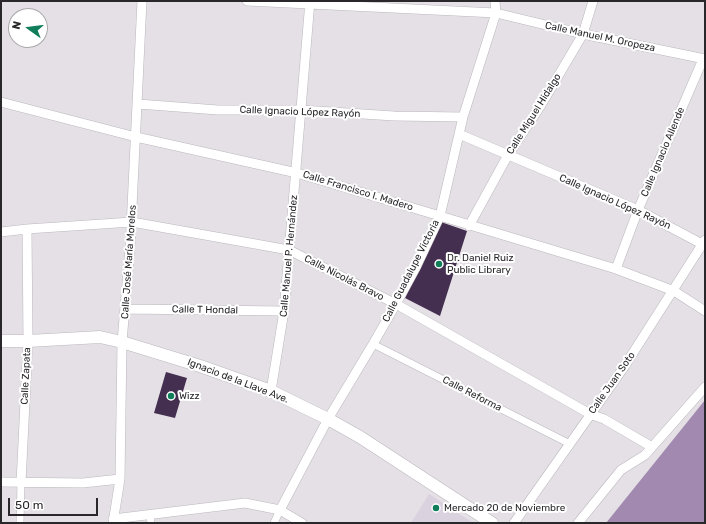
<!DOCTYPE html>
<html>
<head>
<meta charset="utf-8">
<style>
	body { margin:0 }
	#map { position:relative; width:706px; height:524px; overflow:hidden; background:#e4e0e6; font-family:Rubik,sans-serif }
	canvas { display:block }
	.frame { position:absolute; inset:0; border:2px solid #29272a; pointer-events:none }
	.north { position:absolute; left:8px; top:8px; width:40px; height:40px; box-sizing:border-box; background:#fff; border:1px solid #a9a9aa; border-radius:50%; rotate:284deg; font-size:11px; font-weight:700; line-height:16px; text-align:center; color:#29272a }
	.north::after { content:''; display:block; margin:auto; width:14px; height:18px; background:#107e5a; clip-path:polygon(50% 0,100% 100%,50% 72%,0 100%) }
	.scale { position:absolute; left:8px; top:498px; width:90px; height:18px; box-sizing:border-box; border:2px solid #29272a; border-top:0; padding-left:5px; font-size:12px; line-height:14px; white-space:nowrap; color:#29272a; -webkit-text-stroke:3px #fff; paint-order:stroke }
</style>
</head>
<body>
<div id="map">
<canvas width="706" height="524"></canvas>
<div class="frame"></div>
<div class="north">N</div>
<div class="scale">50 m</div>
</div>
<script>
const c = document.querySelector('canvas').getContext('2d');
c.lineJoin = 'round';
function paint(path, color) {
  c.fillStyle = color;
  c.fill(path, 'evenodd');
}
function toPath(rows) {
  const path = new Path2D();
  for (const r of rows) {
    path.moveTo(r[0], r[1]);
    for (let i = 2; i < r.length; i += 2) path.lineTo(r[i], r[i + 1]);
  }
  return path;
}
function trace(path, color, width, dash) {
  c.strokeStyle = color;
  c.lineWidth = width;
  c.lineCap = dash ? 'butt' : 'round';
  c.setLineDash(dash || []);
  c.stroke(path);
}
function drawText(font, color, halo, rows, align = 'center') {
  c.font = font + ' Rubik,sans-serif';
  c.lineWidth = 4;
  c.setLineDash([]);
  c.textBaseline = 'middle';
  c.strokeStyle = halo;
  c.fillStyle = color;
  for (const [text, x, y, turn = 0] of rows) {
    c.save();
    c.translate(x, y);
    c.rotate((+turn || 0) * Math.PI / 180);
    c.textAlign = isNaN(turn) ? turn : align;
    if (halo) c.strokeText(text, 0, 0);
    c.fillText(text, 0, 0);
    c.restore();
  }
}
paint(toPath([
	[429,494,473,523,411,523]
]), '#dad2df');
paint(toPath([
	[705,400,705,523,606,523]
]), '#a289af');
paint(toPath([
	[441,222,467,231,440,316,405,298],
	[166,372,187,378,175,418,154,413]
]), '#452f50');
const pedestrian = toPath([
	[373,344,570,444],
	[150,515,151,523],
	[20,523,21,483],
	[274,523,280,510]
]);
const minor = toPath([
	[247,1,496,13,583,34,705,59],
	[1,102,136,137,297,173,616,269,674,291,705,311],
	[138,104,218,110,301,110,394,116,463,117],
	[459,134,638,210,702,244],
	[469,226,508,155,541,105,583,34,593,1],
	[1,232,27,229,132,222,289,250,396,304,590,414,604,419,652,447],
	[616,269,638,210,703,59],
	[126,309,284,311],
	[271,391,284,311,310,1],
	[1,482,83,483,120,479],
	[21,483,28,341,27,229],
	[280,510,328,419,373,344,396,304,416,267,440,216,463,117,496,13,495,1],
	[113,519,245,503,280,510,302,523],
	[113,523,120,479,122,342,130,248,142,1],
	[514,523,624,367,705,240],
	[578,523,621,470,645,455,705,387]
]);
const tertiary = toPath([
	[1,341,28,341,100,337,122,342,200,366,271,391,328,419,360,437,492,523]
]);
trace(pedestrian, '#bbb7bd', 8);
trace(minor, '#bbb7bd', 10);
trace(tertiary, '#bbb7bd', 13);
trace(pedestrian, '#fff', 7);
trace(minor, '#fff', 9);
trace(tertiary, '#fff', 12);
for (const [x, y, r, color] of [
	[439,264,4,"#107e5a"],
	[171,396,4,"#107e5a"],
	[436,508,4,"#107e5a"]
]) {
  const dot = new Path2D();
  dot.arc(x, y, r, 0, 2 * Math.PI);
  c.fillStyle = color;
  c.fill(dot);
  trace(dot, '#fff', 1.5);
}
drawText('10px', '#29272a', '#fff', [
	["Calle Manuel M. Oropeza",600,37,12],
	["Calle Ignacio López Rayón",300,112,2],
	["Calle Miguel Hidalgo",534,114,-58],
	["Calle Ignacio Allende",663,152,-67],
	["Calle Francisco I. Madero",358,191,17],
	["Calle Ignacio López Rayón",615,202,24],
	["Calle Manuel P. Hernández",289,256,-85],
	["Calle José María Morelos",129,262,-86],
	["Calle Guadalupe Victoria",411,271,-63],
	["Calle Nicolás Bravo",344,278,27],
	["Calle T Hondal",205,310,1],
	["Calle Zapata",26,376,-87],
	["Ignacio de la Llave Ave.",238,381,21],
	["Calle Juan Soto",612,383,-55],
	["Calle Reforma",472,394,27]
]);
drawText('10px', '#29272a', '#fff', [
	["Dr. Daniel Ruiz",447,258],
	["Public Library",447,270],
	["Wizz",179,396],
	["Mercado 20 de Noviembre",444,508]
], 'left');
</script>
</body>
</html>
